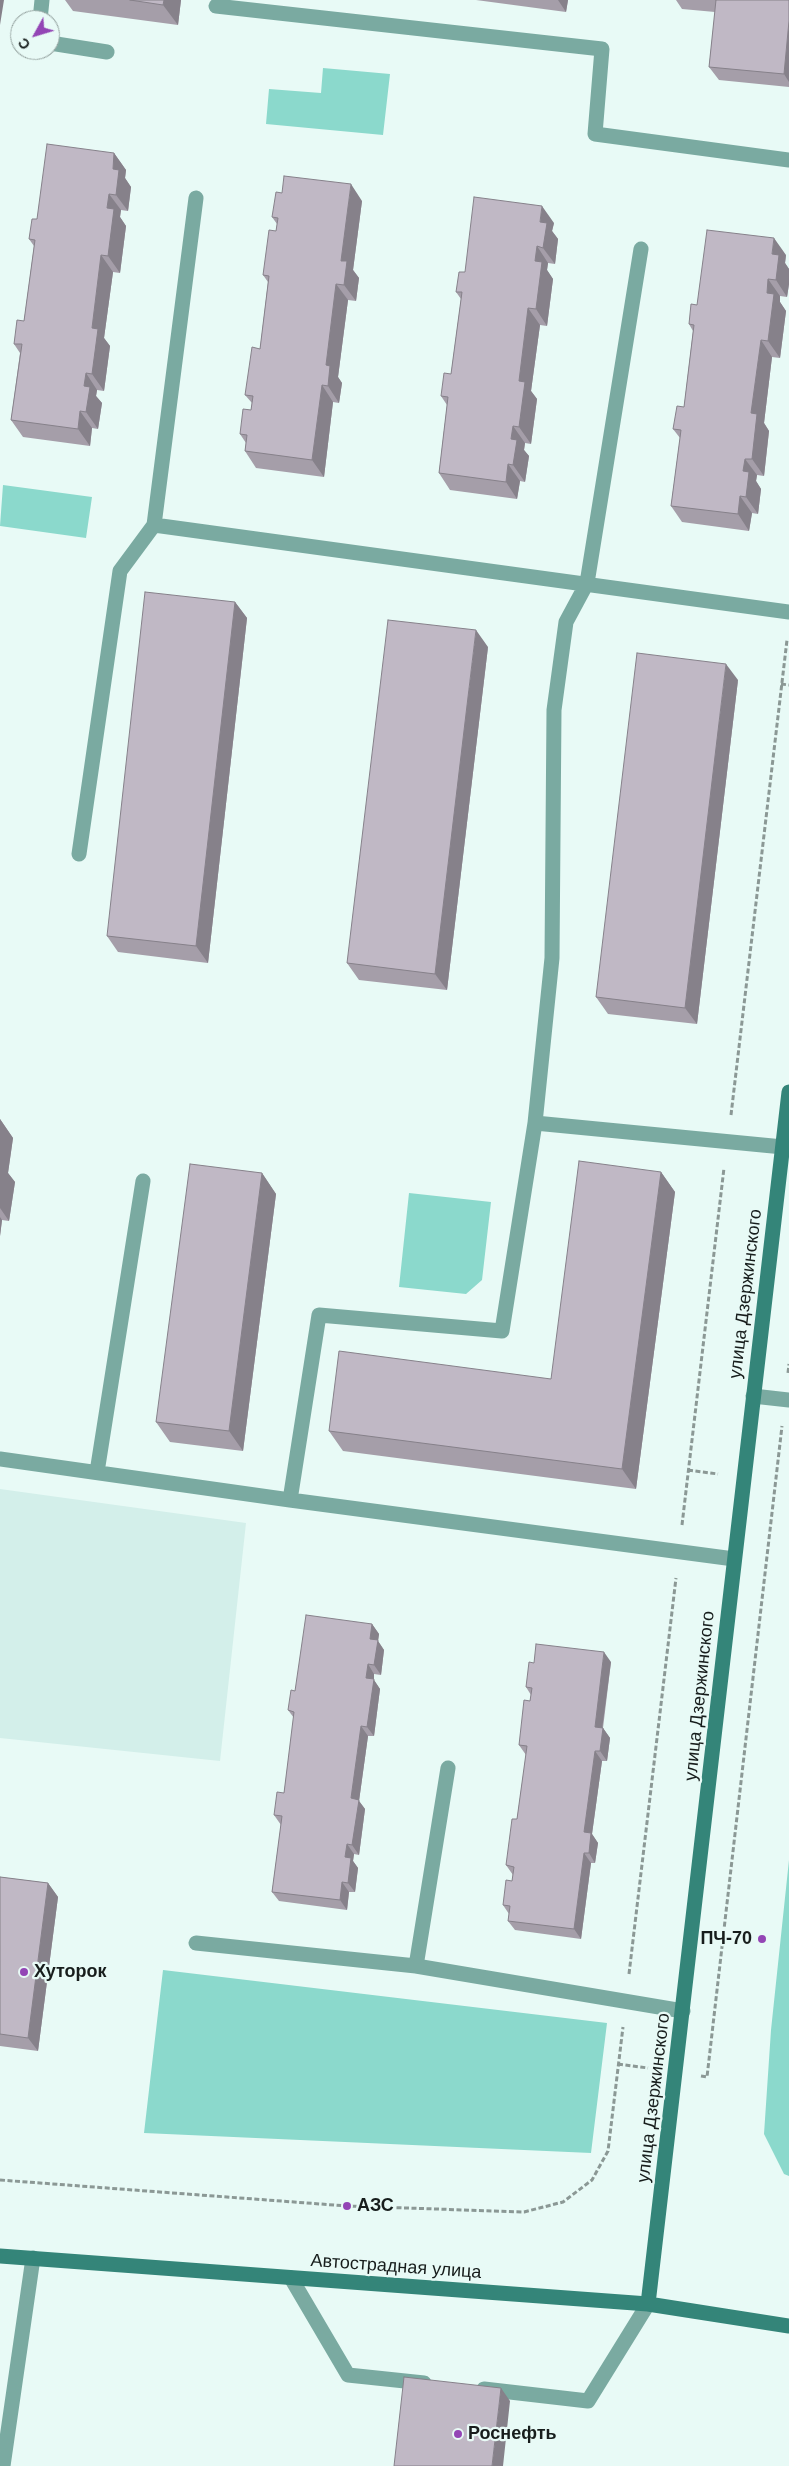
<!DOCTYPE html>
<html>
<head>
<meta charset="utf-8">
<style>
	body { margin:0 }
	#map { position:relative; width:789px; height:2466px; overflow:hidden; background:#e8faf6; font-family:Helvetica,sans-serif }
	canvas { display:block }
	.north { position:absolute; left:10px; top:10px; width:50px; height:50px; box-sizing:border-box; background:#e8faf6; border:1px solid #94a29f; border-radius:50%; rotate:231deg; font-size:14px; font-weight:700; line-height:20px; text-align:center; color:#171d1c }
	.north::after { content:''; display:block; margin:auto; width:18px; height:22px; background:#9345b5; clip-path:polygon(50% 0,100% 100%,50% 72%,0 100%) }
</style>
</head>
<body>
<div id="map">
<canvas width="789" height="2466"></canvas>
<div class="north">С</div>
</div>
<script>
const c = document.querySelector('canvas').getContext('2d');
c.lineJoin = 'round';
function paint(path, color) {
  c.fillStyle = color;
  c.fill(path, 'evenodd');
}
function toPath(rows) {
  const path = new Path2D();
  for (const r of rows) {
    path.moveTo(r[0], r[1]);
    for (let i = 2; i < r.length; i += 2) path.lineTo(r[i], r[i + 1]);
  }
  return path;
}
function trace(path, color, width, dash) {
  c.strokeStyle = color;
  c.lineWidth = width;
  c.lineCap = dash ? 'butt' : 'round';
  c.setLineDash(dash || []);
  c.stroke(path);
}
function drawText(font, color, halo, rows, align = 'center') {
  c.font = font + ' Helvetica,sans-serif';
  c.lineWidth = 4.5;
  c.setLineDash([]);
  c.textBaseline = 'middle';
  c.strokeStyle = halo;
  c.fillStyle = color;
  for (const [text, x, y, turn = 0] of rows) {
    c.save();
    c.translate(x, y);
    c.rotate((+turn || 0) * Math.PI / 180);
    c.textAlign = isNaN(turn) ? turn : align;
    if (halo) c.strokeText(text, 0, 0);
    c.fillText(text, 0, 0);
    c.restore();
  }
}
paint(toPath([
	[0,1489,246,1523,220,1761,0,1738]
]), '#d3efea');
paint(toPath([
	[323,68,390,74,383,135,266,124,269,89,321,93],
	[3,485,92,497,86,538,0,526],
	[409,1193,491,1202,482,1280,466,1294,399,1287],
	[789,1860,789,2176,784,2174,764,2134,771,2030],
	[163,1970,607,2023,591,2153,144,2133]
]), '#8bd9cc');
trace(toPath([
	[781,684,789,685],
	[731,1115,787,640],
	[788,1373,789,1364],
	[688,1470,718,1474],
	[682,1525,724,1168],
	[629,1974,676,1578],
	[618,2064,648,2068],
	[701,2076,707,2077,782,1426],
	[0,2180,347,2206,524,2212,563,2202,592,2180,608,2151,623,2027]
]), '#8b9895', 3, [5, 2.5]);
trace(toPath([
	[216,6,602,49,595,134,789,160],
	[40,20,42,0],
	[50,43,107,52],
	[154,525,196,198],
	[79,854,120,571,154,525,789,612],
	[535,1123,552,958,554,710,566,622,587,583,641,249],
	[753,1396,789,1400],
	[0,1459,290,1500,734,1559],
	[97,1472,143,1181],
	[290,1500,319,1315,502,1331,535,1123,783,1147],
	[448,1768,416,1966,683,2011],
	[196,1943,416,1966],
	[291,2278,348,2375,424,2383],
	[484,2389,588,2401,648,2304],
	[3,2466,33,2258]
]), '#7aaaa1', 15);
trace(toPath([
	[0,2256,648,2304,789,2326],
	[648,2304,789,1092]
]), '#348579', 15);
paint(toPath([
	[65,0,181,0,178,25,73,11],
	[476,0,568,0,566,12],
	[676,0,789,0,789,87,719,80,709,67,715,12,682,9],
	[114,153,126,170,125,178,131,187,128,211,121,210,120,217,126,226,120,273,113,272,104,338,110,346,104,391,97,390,96,396,102,403,98,429,92,428,90,446,23,437,11,420,20,353,14,344,24,321,34,246,29,239,37,219],
	[362,201,353,270,359,278,356,301,348,300,338,377,342,383,339,403,333,402,324,477,256,468,245,451,246,443,240,434,251,410,252,403,245,395,260,349,268,282,263,275,276,231,277,224,272,217],
	[554,223,552,231,558,239,555,264,548,263,547,270,553,279,547,326,540,325,531,391,537,399,531,444,525,443,524,450,529,456,525,482,520,481,517,499,450,490,439,473,447,405,441,396,451,374,461,299,456,292,465,272],
	[786,255,785,263,789,269,789,284,787,297,780,296,780,302,786,311,780,358,772,357,764,423,769,431,764,476,757,475,756,481,761,489,758,514,752,513,749,531,682,522,671,506,680,438,673,429,684,407,693,331,689,324,697,305],
	[235,602,247,618,208,963,118,952,107,936],
	[488,647,447,990,359,980,347,963],
	[738,680,697,1024,608,1014,596,997],
	[0,1119,13,1138,8,1173,15,1182,9,1221,2,1220,0,1236],
	[661,1172,675,1192,636,1489,343,1451,329,1431,551,1379],
	[262,1173,276,1194,243,1451,170,1442,156,1422],
	[372,1624,379,1634,378,1641,384,1650,381,1675,374,1674,374,1680,380,1689,374,1736,368,1736,359,1801,365,1809,359,1855,354,1854,353,1861,358,1868,355,1892,349,1892,347,1910,279,1901,272,1892,281,1825,274,1815,284,1793,294,1718,288,1710,295,1691],
	[611,1662,603,1728,610,1738,607,1761,602,1761,592,1834,598,1843,595,1863,591,1863,581,1939,515,1930,508,1921,509,1914,503,1905,512,1881,513,1875,506,1865,517,1819,526,1755,519,1745,530,1701,531,1695,526,1687,534,1663],
	[0,1877,48,1883,58,1897,38,2051,0,2046]
]), '#a59ea9');
paint(toPath([
	[0,0,4,0,0,25],
	[164,0,181,0,178,25,163,5],
	[558,0,568,0,566,12],
	[789,21,789,82,784,74],
	[114,153,126,170,125,178,131,187,128,211,116,195,113,169],
	[351,184,362,201,353,270,359,278,356,301,344,285,341,261],
	[109,194,121,210,120,217,126,226,120,273,108,256,107,208],
	[542,206,554,223,552,231,558,239,555,264,543,248,540,222],
	[774,238,786,255,785,263,789,269,789,284,787,297,776,280,772,254],
	[537,246,548,263,547,270,553,279,547,326,536,309,535,261],
	[101,255,113,272,104,338,110,346,104,391,92,374,92,328],
	[768,279,780,296,780,302,786,311,780,358,768,341,767,293],
	[336,284,348,300,338,377,342,383,339,403,328,386,326,365],
	[528,308,540,325,531,391,537,399,531,444,519,427,519,381],
	[761,340,772,357,764,423,769,431,764,476,752,459,751,413],
	[86,373,97,390,96,396,102,403,98,429,86,412,84,386],
	[322,385,333,402,324,477,312,460],
	[80,411,92,428,90,446,78,429],
	[513,426,525,443,524,450,529,456,525,482,513,465,511,439],
	[745,459,757,475,756,481,761,489,758,514,746,497,743,471],
	[508,464,520,481,517,499,506,482],
	[740,496,752,513,749,531,738,514],
	[235,602,247,618,208,963,196,946],
	[476,630,488,647,447,990,435,974],
	[726,664,738,680,697,1024,685,1008],
	[0,1119,13,1138,8,1173,15,1182,9,1221,0,1208],
	[661,1172,675,1192,636,1489,622,1469],
	[262,1173,276,1194,243,1451,229,1431],
	[0,1217,2,1220,0,1236],
	[372,1624,379,1634,378,1641,384,1650,381,1675,374,1665,370,1639],
	[604,1652,611,1662,601,1737,595,1727],
	[368,1664,374,1674,374,1680,380,1689,374,1736,367,1727,366,1678],
	[361,1726,368,1736,359,1801,365,1809,359,1855,352,1845,351,1798],
	[603,1728,610,1738,607,1761,600,1751],
	[595,1751,602,1761,592,1834,598,1843,595,1863,589,1853,584,1832],
	[347,1844,354,1854,353,1861,358,1868,355,1892,348,1883,345,1857],
	[584,1853,591,1863,581,1939,574,1929],
	[342,1882,349,1892,347,1910,340,1900],
	[48,1883,58,1897,38,2051,28,2038],
	[501,2388,510,2401,503,2466,492,2466]
]), '#86818a');
const building = toPath([
	[130,0,164,0,163,5,130,0],
	[716,0,789,0,789,21,784,74,709,67,716,0],
	[47,144,114,153,113,169,119,170,116,195,109,194,107,208,114,209,108,256,101,255,92,328,98,329,92,374,86,373,84,386,90,387,86,412,80,411,78,429,11,420,22,344,14,344,17,320,24,321,35,240,29,239,32,219,37,219,47,144],
	[284,176,351,184,341,261,347,261,344,285,336,284,326,365,330,366,328,386,322,385,312,460,245,451,247,435,240,434,243,409,251,410,253,396,245,395,252,347,260,349,269,276,263,275,269,230,276,231,278,218,272,217,276,192,282,193,284,176],
	[474,197,542,206,540,222,547,223,543,248,537,246,535,261,542,262,536,309,528,308,519,381,525,382,519,427,513,426,511,439,517,440,513,465,508,464,506,482,439,473,448,397,441,396,444,373,451,374,462,292,456,292,459,272,465,272,474,197],
	[707,230,774,238,772,254,779,255,776,280,768,279,767,293,774,294,768,341,761,340,751,413,757,414,752,459,745,459,743,471,749,472,746,497,740,496,738,514,671,506,681,430,673,429,677,406,684,407,694,325,689,324,691,304,697,305,707,230],
	[145,592,235,602,196,946,107,936,145,592],
	[388,620,476,630,435,974,347,963,388,620],
	[637,653,726,664,685,1008,596,997,637,653],
	[579,1161,661,1172,622,1469,329,1431,339,1351,551,1379,579,1161],
	[190,1164,262,1173,229,1431,156,1422,190,1164],
	[306,1615,372,1624,370,1639,378,1640,374,1665,368,1664,366,1678,374,1679,367,1727,361,1726,351,1798,359,1800,352,1845,347,1844,345,1857,351,1858,348,1883,342,1882,340,1900,272,1892,282,1816,274,1815,277,1792,284,1793,294,1712,288,1710,291,1690,295,1691,306,1615],
	[536,1644,604,1652,595,1727,603,1728,600,1751,595,1751,584,1832,591,1833,589,1853,584,1853,574,1929,508,1921,510,1906,503,1905,506,1880,512,1881,514,1867,506,1865,512,1819,517,1819,527,1746,519,1745,524,1700,530,1701,532,1688,526,1687,529,1662,534,1663,536,1644],
	[0,1877,48,1883,28,2038,0,2034,0,1877],
	[404,2377,501,2388,492,2466,394,2466,404,2377]
]);
paint(building, '#c0b8c5');
trace(building, '#86818a', 1);
for (const [x, y, r, color] of [
	[762,1939,5,"#9345b5"],
	[24,1972,5,"#9345b5"],
	[347,2206,5,"#9345b5"],
	[458,2434,5,"#9345b5"]
]) {
  const dot = new Path2D();
  dot.arc(x, y, r, 0, 2 * Math.PI);
  c.fillStyle = color;
  c.fill(dot);
  trace(dot, '#e8faf6', 2);
}
drawText('18px', '#171d1c', '#e8faf6', [
	["улица Дзержинского",746,1294,-83],
	["улица Дзержинского",700,1696,-84],
	["улица Дзержинского",654,2098,-83],
	["Автострадная улица",396,2267,4]
]);
drawText('bold 18px', '#171d1c', '#e8faf6', [
	["ПЧ-70",752,1939,"right"],
	["Хуторок",34,1972],
	["АЗС",357,2206],
	["Роснефть",468,2434]
], 'left');
</script>
</body>
</html>
